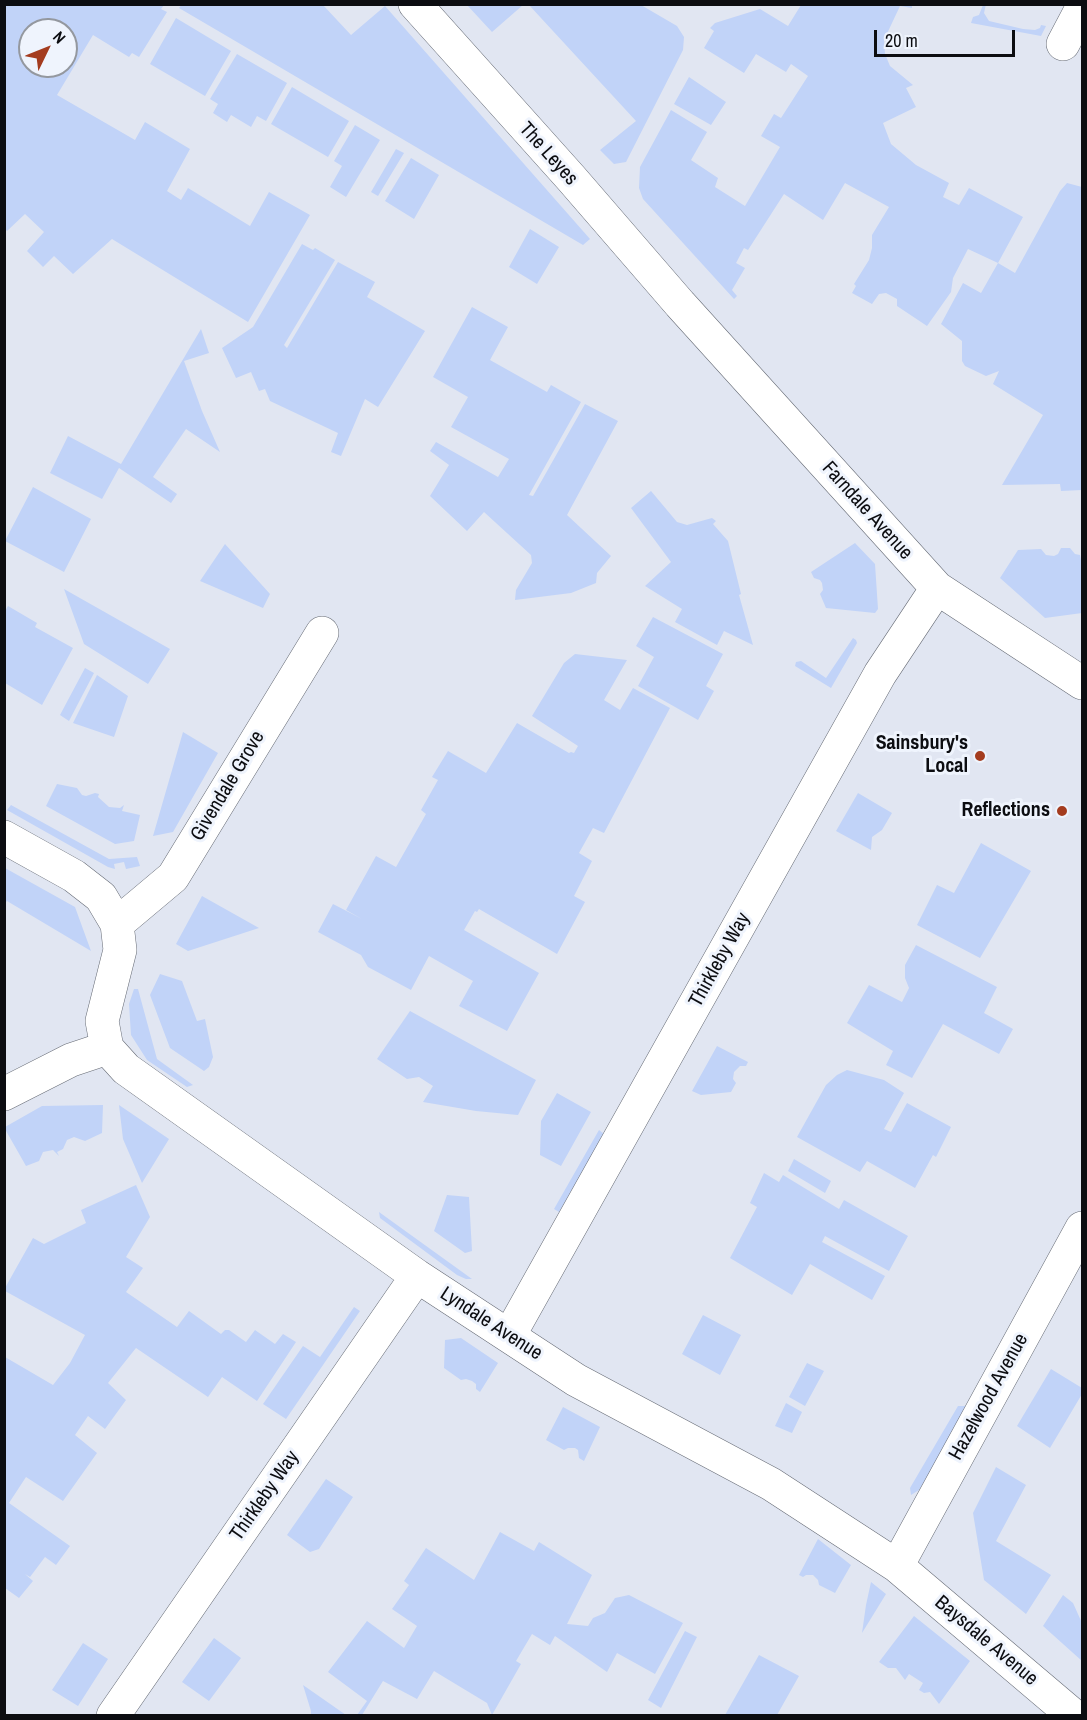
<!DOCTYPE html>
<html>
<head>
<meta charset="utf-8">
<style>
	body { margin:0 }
	#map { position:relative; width:1087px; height:1720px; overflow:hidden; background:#e1e6f2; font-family:"Archivo Narrow",sans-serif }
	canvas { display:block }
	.frame { position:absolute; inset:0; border:6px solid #0c0d11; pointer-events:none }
	.north { position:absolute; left:18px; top:18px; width:60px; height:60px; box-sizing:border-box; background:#eff4fd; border:2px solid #94989f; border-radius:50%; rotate:47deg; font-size:16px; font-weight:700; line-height:24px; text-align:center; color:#0c0d11 }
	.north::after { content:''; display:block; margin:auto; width:21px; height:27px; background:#a43c1f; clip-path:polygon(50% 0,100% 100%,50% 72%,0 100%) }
	.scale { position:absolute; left:874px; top:30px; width:141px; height:27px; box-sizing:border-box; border:3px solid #0c0d11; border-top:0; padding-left:8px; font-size:18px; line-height:21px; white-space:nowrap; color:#0c0d11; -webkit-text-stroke:4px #eff4fd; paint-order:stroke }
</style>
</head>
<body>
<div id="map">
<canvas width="1087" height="1720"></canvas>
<div class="frame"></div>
<div class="north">N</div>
<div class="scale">20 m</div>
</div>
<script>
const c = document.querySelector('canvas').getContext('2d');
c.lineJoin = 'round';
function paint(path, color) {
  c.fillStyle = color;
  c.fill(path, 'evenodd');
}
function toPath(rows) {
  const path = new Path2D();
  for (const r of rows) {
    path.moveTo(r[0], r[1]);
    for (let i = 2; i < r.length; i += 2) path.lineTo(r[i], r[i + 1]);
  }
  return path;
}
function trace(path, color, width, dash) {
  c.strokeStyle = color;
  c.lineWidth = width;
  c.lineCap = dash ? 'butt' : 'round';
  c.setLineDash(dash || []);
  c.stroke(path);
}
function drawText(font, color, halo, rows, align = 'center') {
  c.font = font + ' "Archivo Narrow",sans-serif';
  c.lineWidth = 6;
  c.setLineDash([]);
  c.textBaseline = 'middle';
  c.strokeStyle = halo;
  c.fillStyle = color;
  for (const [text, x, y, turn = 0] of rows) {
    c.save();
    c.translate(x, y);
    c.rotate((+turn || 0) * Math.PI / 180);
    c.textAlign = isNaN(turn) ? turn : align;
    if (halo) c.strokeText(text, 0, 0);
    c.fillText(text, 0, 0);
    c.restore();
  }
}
paint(toPath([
	[5,4,164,5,161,9,167,12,139,57,132,53,129,57,93,35,57,95,135,140,145,122,190,149,167,191,181,200,188,188,250,226,269,192,310,215,248,322,112,239,73,274,54,256,43,267,27,251,44,232,25,214,7,231,5,229],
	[30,30,66,30,66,66,30,66],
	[182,4,323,5,351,35,385,6,590,239,583,245,179,8],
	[986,4,984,13,989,21,1023,29,1035,30,1040,28,1041,25,1046,26,1041,36,971,23,973,17,979,15,983,5],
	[467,5,523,5,492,32],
	[529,5,641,5,677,26,684,37,683,50,626,162,614,164,600,150,636,121],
	[801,5,912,5,912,8,900,6,884,40,885,54,890,66,913,85,906,88,916,107,883,123,891,144,916,165,949,183,943,197,959,205,969,188,1023,217,998,263,1015,273,1060,191,1067,183,1082,187,1082,490,1061,491,1060,484,1002,485,1043,415,993,384,999,371,986,376,965,366,962,361,962,341,941,324,963,283,981,293,998,263,968,249,953,278,951,292,927,326,897,306,897,299,886,293,879,294,872,304,852,293,856,286,854,284,869,260,872,248,872,235,889,207,845,183,823,220,784,194,748,250,744,248,736,263,745,268,732,290,737,296,734,299,643,199,639,188,640,167,671,110,707,132,691,160,718,178,715,187,745,206,780,147,761,136,774,114,781,118,808,76,791,64,786,72,756,54,744,73,704,48,714,31,710,28,715,23,760,9,788,26],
	[176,18,231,51,205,96,150,64],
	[237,54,287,83,266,121,257,116,251,127,231,115,227,122,213,113,218,104,210,99],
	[689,77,726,102,711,125,674,104],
	[292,87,349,121,328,157,271,124],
	[355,125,380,140,346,197,330,187,342,166,334,161],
	[396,149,404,153,378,196,371,192],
	[411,158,439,175,414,219,385,201],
	[530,229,559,247,537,284,509,267],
	[302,244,313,250,315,248,335,260,284,345,287,348,338,262,375,282,367,297,425,331,378,407,365,399,341,456,331,452,338,433,270,401,265,389,259,391,251,372,236,378,222,348,253,327],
	[472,307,508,327,490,360,547,392,551,385,581,402,529,495,533,496,585,404,618,421,567,515,611,556,597,573,596,583,571,593,515,600,516,590,532,563,531,555,484,512,467,531,430,496,449,465,430,451,436,442,498,477,509,459,451,427,468,397,433,377],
	[201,329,209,353,184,361,202,411,220,452,186,429,153,477,177,494,171,503,119,468,102,499,50,473,68,436,121,464],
	[33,487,91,519,64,572,5,541],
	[651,491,677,522,687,525,712,518,716,521,713,524,728,541,741,594,739,595,753,645,724,631,717,645,675,622,682,609,645,586,671,562,631,508],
	[855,543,875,564,878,609,875,613,826,608,820,594,823,590,822,583,820,580,814,578,811,572],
	[225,544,270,594,263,608,200,581],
	[1061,548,1070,548,1075,554,1080,555,1082,566,1082,613,1045,618,1000,578,1018,550,1041,549,1046,555,1054,556,1058,554],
	[64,589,170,649,148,684,84,644],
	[8,606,37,623,35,627,73,648,42,705,5,683,4,613],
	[653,617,723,654,706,686,714,691,698,720,638,686,654,657,636,646],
	[853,638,856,640,857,643,831,688,795,666,796,662,801,661,826,678],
	[575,654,627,660,604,700,620,710,633,688,670,708,604,833,593,828,579,853,592,861,574,896,585,902,557,954,479,909,477,912,475,911,464,930,539,973,507,1031,459,1006,473,981,429,956,411,990,368,967,361,955,318,932,333,904,362,919,346,910,376,856,396,867,426,814,421,810,438,780,432,777,448,751,486,773,517,723,569,753,571,752,574,753,578,746,532,716,564,663],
	[85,668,94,673,69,721,60,715],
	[97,675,128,696,114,737,73,723],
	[183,732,218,753,173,832,153,836],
	[57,784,77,788,82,795,86,796,95,793,99,794,98,797,109,807,120,808,124,805,122,811,140,815,134,841,115,844,46,806],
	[858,793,892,813,882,830,872,837,871,850,836,831],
	[11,805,109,859,137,857,140,866,126,869,124,862,114,864,115,869,108,867,7,810],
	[981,843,1031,871,980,958,917,925,937,885,954,893],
	[5,868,75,907,91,951,7,901,5,903],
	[202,896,259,928,188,951,176,944],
	[916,945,997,987,984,1013,1013,1029,999,1054,943,1024,912,1078,886,1065,893,1051,847,1023,869,985,902,1002,909,988,905,978,905,965],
	[160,974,182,981,197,1021,205,1019,213,1057,209,1067,204,1071,170,1048,150,995],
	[134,989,138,989,157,1059,193,1085,187,1087,147,1060,131,1035,129,1004],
	[410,1011,536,1080,518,1115,476,1111,423,1102,433,1086,419,1077,407,1079,377,1059],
	[717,1046,748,1062,746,1066,740,1066,734,1072,733,1079,736,1083,731,1092,701,1095,692,1091],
	[847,1070,884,1080,904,1093,884,1129,891,1132,907,1103,951,1127,936,1157,933,1155,915,1188,867,1161,860,1172,797,1137,826,1085,837,1075],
	[557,1093,591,1112,561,1166,540,1155,541,1121],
	[103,1105,102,1133,85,1141,74,1137,67,1140,63,1149,57,1152,59,1156,53,1150,43,1152,39,1161,26,1166,5,1129,5,1127,42,1106],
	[119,1105,169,1139,142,1183,123,1139],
	[599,1130,604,1134,559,1212,554,1209],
	[794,1159,831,1181,825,1193,788,1171],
	[764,1173,779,1182,783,1175,839,1209,844,1200,908,1236,889,1271,825,1236,822,1242,885,1276,872,1300,810,1264,792,1295,730,1258,757,1207,750,1203],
	[136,1185,150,1217,126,1257,143,1268,126,1292,177,1327,189,1311,221,1334,225,1330,229,1330,246,1342,255,1330,275,1344,283,1334,296,1342,257,1401,222,1377,208,1397,136,1348,108,1383,126,1400,105,1429,88,1416,75,1435,97,1453,63,1501,26,1477,9,1503,70,1546,56,1565,45,1557,30,1577,25,1574,33,1581,19,1598,5,1588,5,1357,53,1385,70,1363,85,1335,5,1291,5,1288,33,1238,44,1244,86,1223,81,1210],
	[447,1195,469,1197,472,1251,465,1253,434,1231],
	[379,1212,472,1279,466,1279,457,1275,380,1218],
	[354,1307,360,1311,286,1419,263,1404,303,1346,320,1357],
	[703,1315,741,1335,720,1375,682,1354],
	[461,1338,498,1363,480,1392,476,1389,476,1384,472,1381,466,1379,461,1380,444,1368,445,1340],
	[807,1363,824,1371,805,1406,789,1397],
	[1051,1369,1082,1388,1082,1394,1050,1448,1017,1426],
	[786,1403,802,1412,792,1433,775,1426],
	[958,1406,965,1406,965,1415,919,1490,911,1495,910,1488],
	[563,1407,600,1427,584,1461,579,1458,578,1450,575,1448,568,1448,564,1450,546,1440],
	[996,1467,1026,1485,996,1541,1051,1575,1026,1614,984,1580,973,1513],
	[326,1479,353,1497,319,1549,310,1552,287,1535],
	[500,1532,534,1551,539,1542,592,1575,567,1624,588,1626,593,1618,605,1613,615,1598,629,1595,683,1623,655,1674,617,1653,607,1672,555,1636,550,1645,532,1634,516,1661,521,1664,492,1715,487,1703,434,1671,417,1699,383,1681,362,1715,357,1715,367,1701,328,1672,367,1621,404,1648,417,1626,392,1609,409,1585,404,1581,426,1548,474,1580],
	[818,1539,851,1565,835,1593,819,1585,818,1580,813,1575,806,1575,803,1577,799,1575],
	[871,1582,886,1594,862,1633,866,1605],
	[1063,1595,1073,1603,1082,1623,1082,1661,1043,1626],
	[914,1616,970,1661,939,1704,930,1692,924,1693,919,1690,923,1683,909,1674,905,1680,896,1668,888,1668,879,1662],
	[685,1631,697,1637,661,1708,648,1700],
	[214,1638,241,1658,209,1701,182,1682],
	[83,1643,108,1659,78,1706,52,1690],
	[759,1655,799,1676,777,1715,725,1715],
	[303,1685,346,1715,311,1715,311,1711]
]), '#c1d3f8');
const minor = toPath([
	[415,4,571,178,680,304,937,588,1082,683],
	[1063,44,1082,8],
	[4,837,74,876,101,897,117,924,120,950,102,1021,107,1048,126,1069,417,1276,576,1380,771,1484,897,1566,1074,1716],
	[117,924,173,877,322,633],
	[4,1094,71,1060,107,1048],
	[509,1336,880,674,937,588],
	[897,1566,1082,1228],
	[113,1716,417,1276]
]);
trace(minor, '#666b75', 34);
trace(minor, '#fff', 33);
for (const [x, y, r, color] of [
	[980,756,6,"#a43c1f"],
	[1062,811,6,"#a43c1f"]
]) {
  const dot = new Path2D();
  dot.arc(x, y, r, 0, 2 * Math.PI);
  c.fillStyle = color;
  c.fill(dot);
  trace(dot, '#eff4fd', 2);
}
drawText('20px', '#0c0d11', '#eff4fd', [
	["The Leyes",548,154,48],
	["Farndale Avenue",867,511,48],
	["Givendale Grove",228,786,-59],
	["Thirkleby Way",720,960,-61],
	["Lyndale Avenue",491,1324,33],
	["Hazelwood Avenue",989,1397,-61],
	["Thirkleby Way",265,1496,-55],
	["Baysdale Avenue",986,1641,40]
]);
drawText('bold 20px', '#0c0d11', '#eff4fd', [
	["Sainsbury's",968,744],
	["Local",968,767],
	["Reflections",1050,811]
], 'right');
</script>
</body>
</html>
